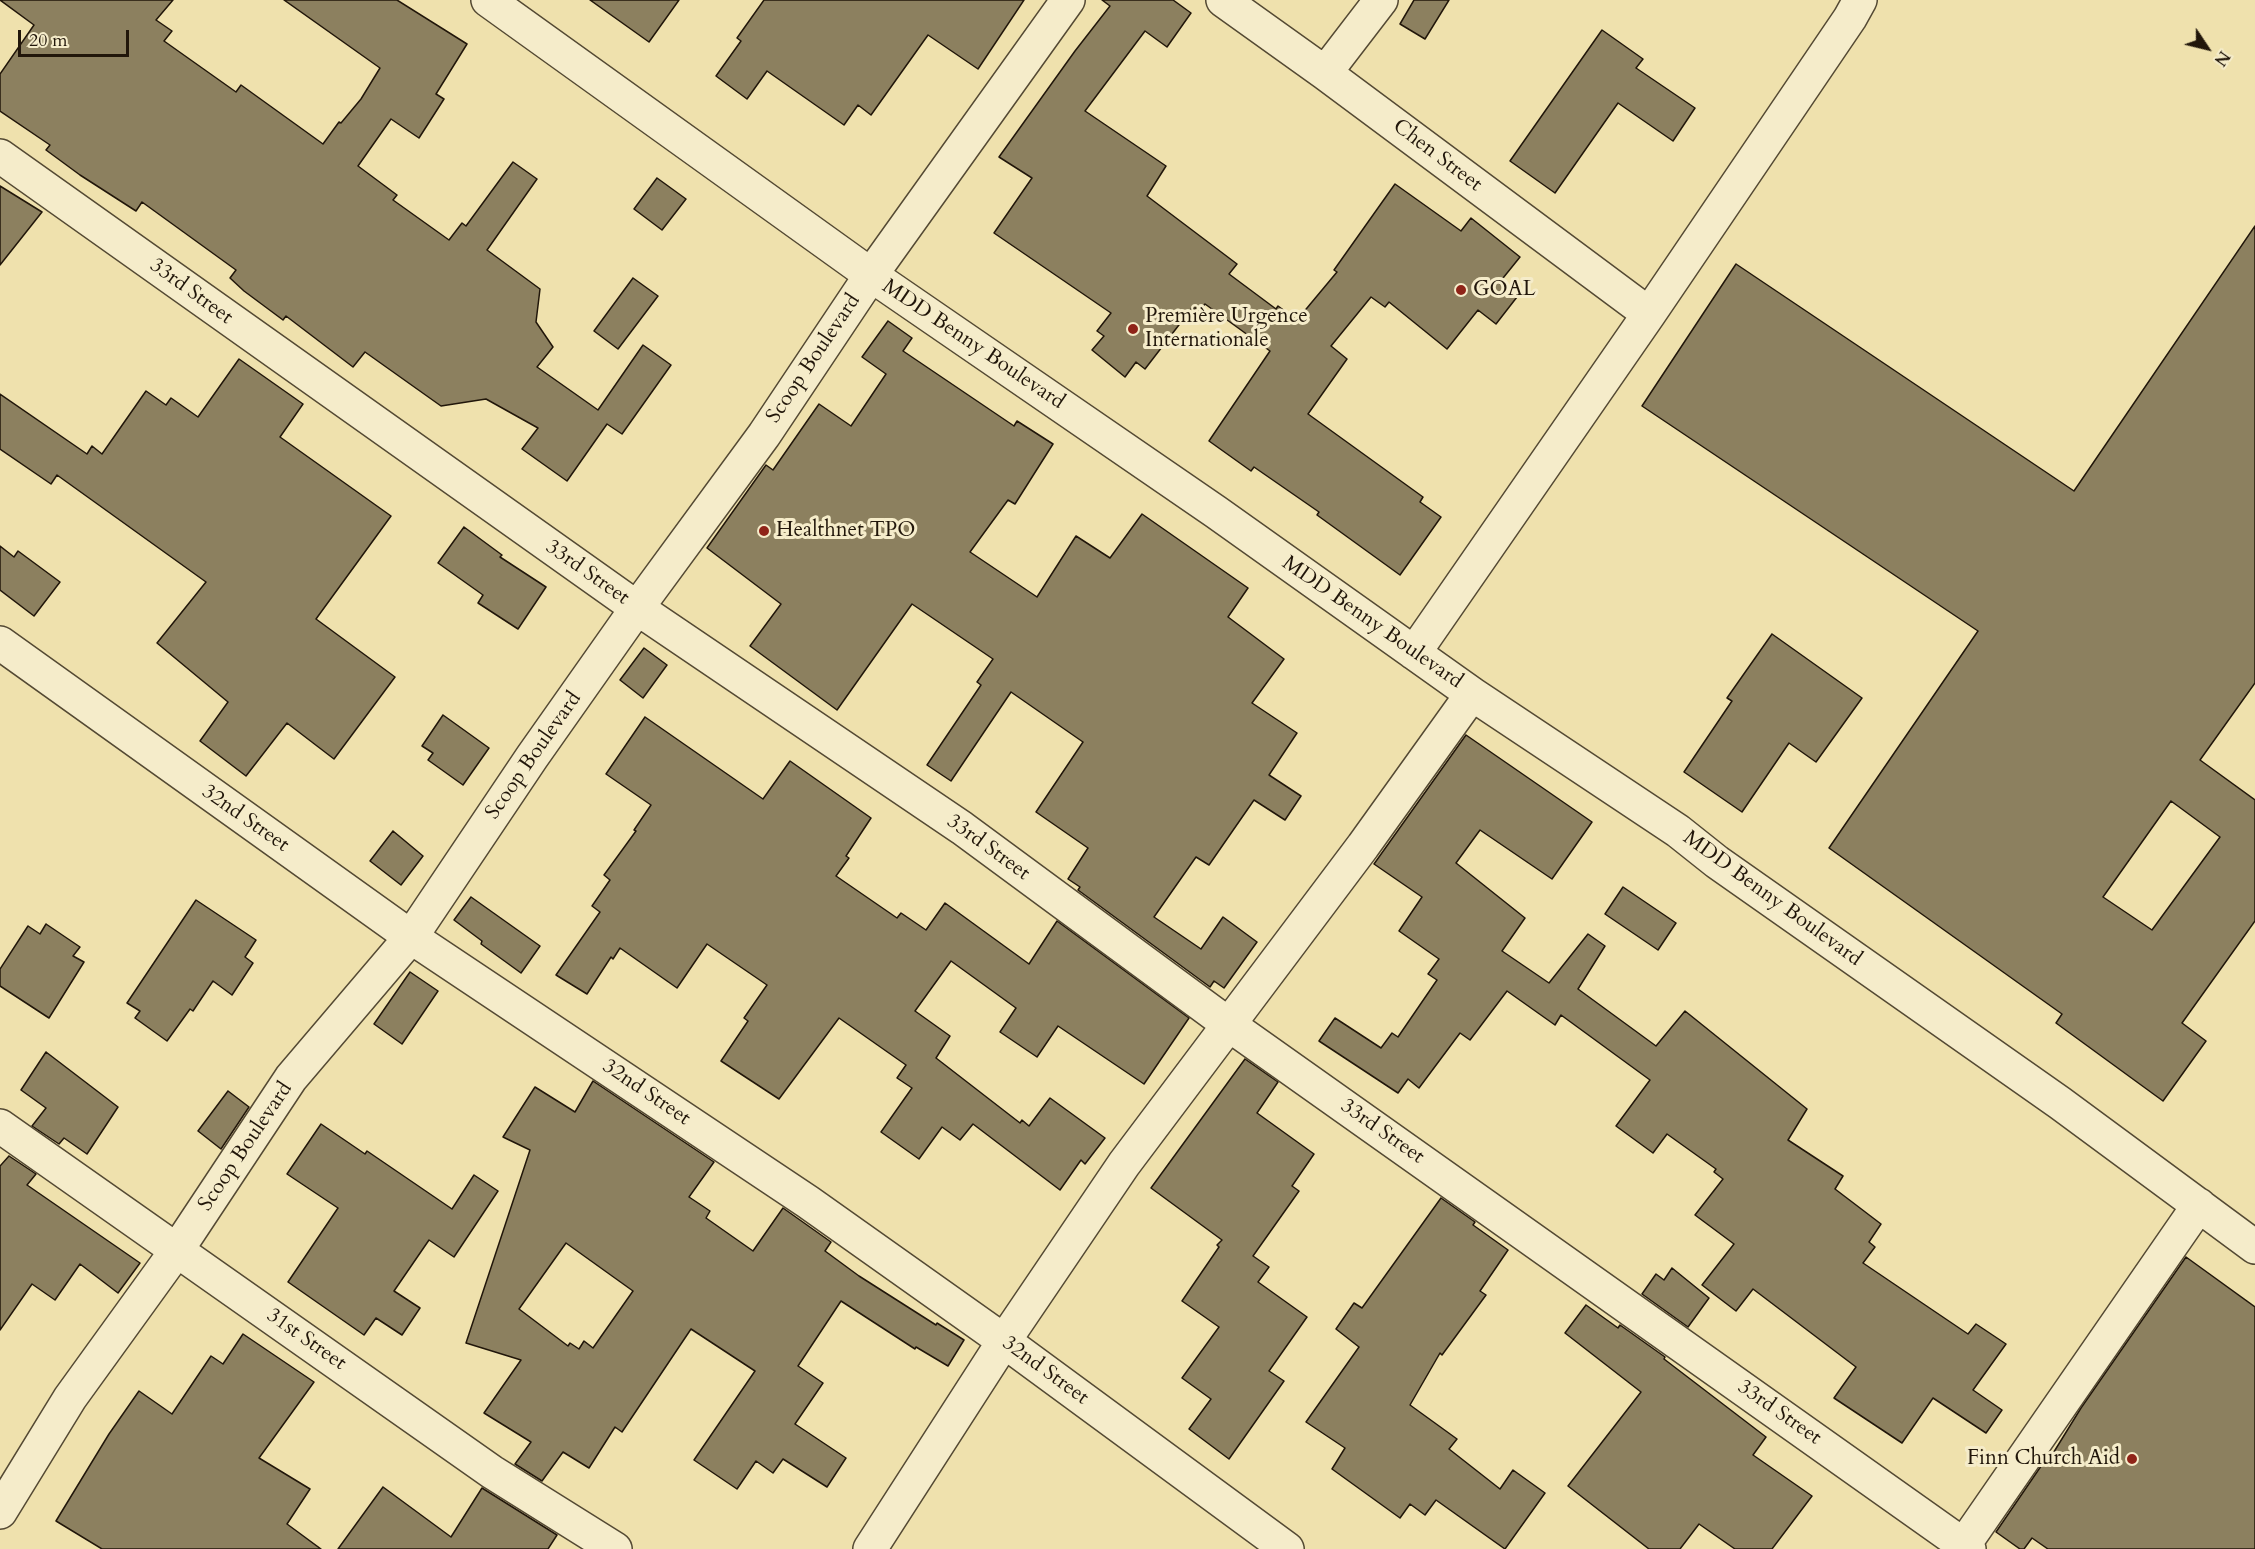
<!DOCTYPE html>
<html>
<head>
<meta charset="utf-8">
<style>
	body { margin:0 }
	#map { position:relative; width:2255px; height:1549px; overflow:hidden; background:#efe1ad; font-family:Cardo,serif }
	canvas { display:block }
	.north { position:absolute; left:2177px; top:18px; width:60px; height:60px; -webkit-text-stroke:4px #f5ecca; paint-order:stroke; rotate:125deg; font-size:16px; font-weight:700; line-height:24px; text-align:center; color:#21160a }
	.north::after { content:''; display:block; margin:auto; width:21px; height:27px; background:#21160a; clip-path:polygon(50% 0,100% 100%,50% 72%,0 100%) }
	.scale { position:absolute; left:18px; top:30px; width:111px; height:27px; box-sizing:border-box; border:3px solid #21160a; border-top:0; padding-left:8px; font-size:18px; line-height:21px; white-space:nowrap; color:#21160a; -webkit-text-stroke:4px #f5ecca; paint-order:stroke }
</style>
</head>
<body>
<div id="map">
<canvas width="2255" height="1549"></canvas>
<div class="north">N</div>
<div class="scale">20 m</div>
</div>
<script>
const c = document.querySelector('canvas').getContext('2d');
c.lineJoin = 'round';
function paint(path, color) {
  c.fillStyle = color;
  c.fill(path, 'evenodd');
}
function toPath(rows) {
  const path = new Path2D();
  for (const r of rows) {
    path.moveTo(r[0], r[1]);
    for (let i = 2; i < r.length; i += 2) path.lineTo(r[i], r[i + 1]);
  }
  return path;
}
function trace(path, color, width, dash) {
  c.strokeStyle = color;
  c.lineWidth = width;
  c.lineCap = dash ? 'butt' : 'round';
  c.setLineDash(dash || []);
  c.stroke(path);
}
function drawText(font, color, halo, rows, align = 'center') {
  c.font = font + ' Cardo,serif';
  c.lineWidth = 6;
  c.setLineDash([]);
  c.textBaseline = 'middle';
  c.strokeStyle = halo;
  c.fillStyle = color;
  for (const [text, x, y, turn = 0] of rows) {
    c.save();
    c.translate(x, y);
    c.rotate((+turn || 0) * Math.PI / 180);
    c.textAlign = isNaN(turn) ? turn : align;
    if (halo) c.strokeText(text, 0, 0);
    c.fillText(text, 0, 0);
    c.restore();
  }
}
const building = toPath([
	[0,0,173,0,156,20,172,31,164,41,236,92,241,85,323,144,339,122,341,123,361,99,380,68,284,0,397,0,467,44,436,94,444,99,419,138,391,119,358,166,397,195,393,200,449,240,462,223,466,226,513,162,537,179,487,250,540,289,536,322,553,347,537,367,598,410,643,345,671,365,622,434,607,424,567,481,522,449,538,428,486,399,441,406,365,352,353,367,286,316,283,320,244,291,230,278,236,270,142,202,136,211,80,175,46,150,50,145,0,111,0,74,34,25,0,0],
	[590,0,679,0,649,42,590,0],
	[764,0,1024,0,978,69,928,35,871,115,858,105,844,125,767,71,747,99,716,76,741,41,737,38,764,0],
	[1102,0,1173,0,1191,13,1167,47,1145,31,1085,111,1166,166,1147,196,1237,264,1229,274,1276,309,1278,306,1297,320,1337,272,1334,270,1395,184,1461,231,1471,218,1520,257,1499,283,1517,297,1496,324,1478,310,1447,349,1389,302,1385,307,1371,297,1331,346,1347,359,1308,414,1423,497,1420,502,1441,517,1400,575,1317,515,1319,512,1254,467,1251,471,1209,441,1270,351,1205,304,1198,313,1192,308,1145,369,1136,362,1125,377,1092,350,1104,336,1097,331,1111,313,994,233,1032,178,999,157,1075,51,1110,6,1102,0],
	[1414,0,1449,0,1425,39,1400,24,1414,0],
	[1602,30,1643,59,1636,68,1695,108,1673,141,1618,103,1555,193,1510,161,1602,30],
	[657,178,686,199,662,230,634,209,657,178],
	[0,186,42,212,0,265,0,186],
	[2255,226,2255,683,2200,760,2255,800,2255,921,2182,1023,2206,1041,2163,1101,2056,1023,2062,1014,1829,848,1978,631,1642,406,1736,264,2074,491,2255,226],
	[2171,801,2220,837,2152,930,2103,897,2171,801],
	[633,278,658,296,618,349,594,331,633,278],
	[888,321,912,338,903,351,1014,426,1017,421,1053,444,1015,504,1008,500,970,552,1037,597,1076,536,1110,558,1142,514,1248,588,1228,617,1284,659,1252,703,1297,733,1269,775,1301,796,1285,820,1254,800,1209,865,1196,857,1154,917,1201,949,1223,917,1257,942,1224,988,1214,981,1210,987,1078,890,1080,887,1068,879,1088,848,1036,812,1083,742,1011,692,951,781,927,765,981,685,977,682,993,659,912,604,837,710,750,646,781,604,707,548,766,465,773,470,819,404,851,426,886,374,862,357,888,321],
	[239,359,303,404,280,437,391,516,316,619,395,677,334,759,287,723,246,776,200,741,228,702,157,643,206,582,57,475,51,484,0,449,0,394,87,454,92,446,102,454,146,391,166,405,171,398,198,417,239,359],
	[464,527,502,555,500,557,546,587,518,629,478,603,483,595,438,563,464,527],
	[0,546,14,557,18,551,60,582,34,616,0,590,0,546],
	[1772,634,1862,698,1816,762,1789,743,1742,812,1684,772,1732,701,1727,698,1772,634],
	[644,648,667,665,643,698,620,680,644,648],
	[443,715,489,748,463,785,428,760,433,753,422,746,443,715],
	[645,717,763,799,790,761,871,818,846,856,849,858,836,876,897,918,901,913,926,930,945,903,1029,964,1057,921,1189,1018,1144,1084,1058,1026,1037,1057,1000,1032,1016,1008,951,961,915,1011,950,1036,936,1058,1020,1123,1022,1120,1029,1126,1050,1098,1105,1138,1085,1164,1081,1160,1060,1190,973,1124,960,1140,942,1127,919,1159,881,1132,912,1088,897,1078,906,1065,839,1018,779,1099,721,1061,748,1021,744,1018,767,985,707,944,677,988,620,948,613,959,611,957,587,994,556,975,600,912,592,906,610,880,604,875,636,831,634,830,651,805,606,774,645,717],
	[1466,735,1592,822,1552,879,1480,830,1456,863,1525,918,1502,951,1549,983,1588,934,1605,946,1578,989,1656,1046,1685,1011,1807,1109,1788,1140,1843,1176,1835,1189,1881,1224,1869,1242,1875,1247,1863,1263,1968,1334,1976,1324,2006,1344,1973,1390,2002,1410,1986,1433,1933,1398,1902,1443,1834,1398,1856,1367,1753,1289,1736,1311,1702,1285,1734,1244,1695,1215,1723,1179,1714,1172,1716,1169,1667,1134,1653,1153,1616,1126,1650,1080,1561,1015,1555,1025,1507,991,1470,1040,1460,1033,1419,1088,1408,1079,1398,1093,1319,1041,1335,1018,1381,1048,1392,1033,1398,1037,1437,980,1428,974,1439,959,1399,931,1422,897,1374,864,1466,735],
	[393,831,423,856,401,885,370,861,393,831],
	[1623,887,1676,923,1658,950,1605,914,1623,887],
	[471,897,540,946,521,973,481,944,482,941,454,920,471,897],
	[196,900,256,940,245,957,253,963,232,995,213,981,193,1011,190,1009,167,1041,135,1018,140,1011,127,1003,196,900],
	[46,924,80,947,73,956,84,962,49,1018,0,986,0,969,28,926,40,934,46,924],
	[410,972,438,991,402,1044,374,1024,410,972],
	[46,1052,118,1107,87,1154,64,1138,59,1144,32,1126,46,1108,21,1090,46,1052],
	[1245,1059,1278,1082,1257,1113,1314,1154,1292,1186,1299,1191,1253,1256,1269,1267,1258,1282,1307,1317,1269,1371,1284,1381,1229,1459,1189,1429,1211,1399,1182,1378,1219,1327,1182,1301,1219,1247,1217,1245,1222,1240,1151,1188,1245,1059],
	[593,1081,714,1162,689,1197,710,1211,706,1218,753,1251,783,1208,831,1242,825,1251,859,1276,936,1325,937,1323,964,1340,948,1366,916,1347,915,1349,841,1301,798,1366,823,1383,795,1424,846,1458,827,1487,783,1459,773,1473,756,1461,737,1489,694,1460,755,1371,691,1329,622,1432,615,1427,589,1468,563,1452,542,1481,515,1464,531,1442,484,1413,521,1360,466,1343,530,1150,503,1137,535,1087,575,1112,593,1081],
	[566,1243,633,1291,593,1348,584,1341,579,1349,570,1343,568,1346,519,1309,566,1243],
	[228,1091,249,1107,221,1149,198,1131,228,1091],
	[321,1124,365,1154,367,1151,452,1209,474,1175,498,1191,454,1257,429,1240,394,1291,420,1308,402,1335,376,1318,364,1335,288,1282,338,1208,287,1174,321,1124],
	[9,1156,36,1174,27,1185,140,1263,118,1293,80,1264,55,1300,32,1284,0,1330,0,1166,9,1156],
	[1441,1198,1475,1222,1473,1225,1508,1250,1480,1291,1486,1295,1442,1355,1440,1353,1410,1405,1457,1439,1449,1449,1500,1489,1513,1470,1545,1493,1505,1549,1436,1500,1425,1515,1410,1504,1400,1518,1332,1469,1345,1448,1306,1422,1359,1347,1336,1329,1354,1303,1362,1308,1441,1198],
	[2186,1257,2255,1307,2255,1549,2048,1549,2032,1538,2024,1549,2020,1549,1996,1532,2050,1453,2052,1455,2081,1408,2186,1257],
	[1672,1268,1709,1298,1688,1327,1642,1294,1656,1274,1664,1280,1672,1268],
	[1586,1305,1618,1328,1620,1325,1665,1357,1664,1359,1766,1437,1753,1455,1812,1496,1772,1549,1735,1549,1699,1524,1680,1549,1649,1549,1568,1486,1641,1392,1565,1333,1586,1305],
	[243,1334,314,1382,259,1458,310,1489,287,1524,321,1549,102,1549,56,1521,109,1434,139,1391,172,1414,211,1356,223,1364,243,1334],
	[383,1487,451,1537,482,1488,557,1535,548,1549,338,1549,383,1487]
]);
paint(building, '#8c805f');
trace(building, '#21160a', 1.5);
const minor = toPath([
	[488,0,871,275,1216,512,1472,694,1678,831,1717,862,2060,1103,2255,1247],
	[1223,0,1325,73,1649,314],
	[1325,73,1381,0],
	[0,156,637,608,962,828,1228,1024,1969,1549],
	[0,643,411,937,808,1202,1004,1341,1287,1549],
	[1414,653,1649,314,1850,18,1860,0],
	[0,1126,492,1472,615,1549],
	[0,1512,70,1398,177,1250,291,1078,411,937,532,757,637,608,764,435,871,275,1068,0],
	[870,1549,1004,1341,1124,1164,1363,846,1472,694],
	[1961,1549,2199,1205]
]);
trace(minor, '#544933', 36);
trace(minor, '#f5ecca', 33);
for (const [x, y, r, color] of [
	[1461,290,6,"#8f2418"],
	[1133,329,6,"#8f2418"],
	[764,531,6,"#8f2418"],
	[2132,1459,6,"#8f2418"]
]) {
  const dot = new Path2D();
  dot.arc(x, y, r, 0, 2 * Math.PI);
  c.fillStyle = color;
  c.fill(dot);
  trace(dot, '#f5ecca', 2);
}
drawText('21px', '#21160a', '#f5ecca', [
	["Chen Street",1437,156,37],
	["33rd Street",191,292,36],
	["MDD Benny Boulevard",973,345,34],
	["Scoop Boulevard",814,359,-56],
	["33rd Street",587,573,35],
	["MDD Benny Boulevard",1372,623,35],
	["Scoop Boulevard",534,756,-55],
	["32nd Street",245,819,35],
	["33rd Street",988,848,36],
	["MDD Benny Boulevard",1772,899,36],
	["32nd Street",646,1093,34],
	["33rd Street",1382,1132,35],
	["Scoop Boulevard",246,1147,-56],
	["31st Street",306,1340,35],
	["32nd Street",1045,1371,36],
	["33rd Street",1779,1413,35]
]);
drawText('21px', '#21160a', '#f5ecca', [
	["GOAL",1473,290],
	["Première Urgence",1145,317],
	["Internationale",1145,341],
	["Healthnet TPO",776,531],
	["Finn Church Aid",2120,1459,"right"]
], 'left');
</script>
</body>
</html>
